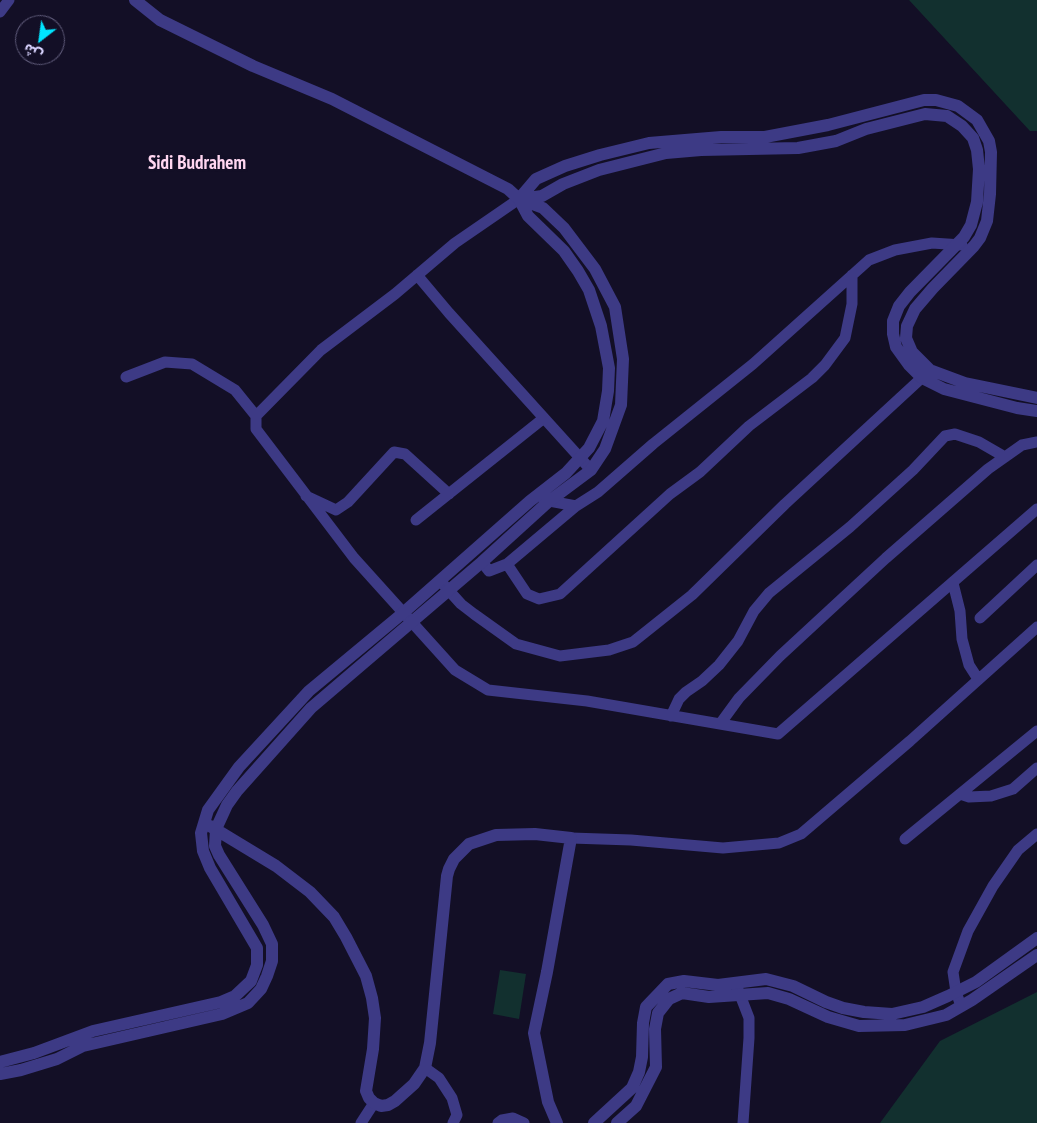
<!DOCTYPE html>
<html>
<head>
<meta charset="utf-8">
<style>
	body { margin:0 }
	#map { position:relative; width:1037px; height:1123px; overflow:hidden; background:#130f26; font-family:"PT Sans Narrow","Noto Sans Arabic",sans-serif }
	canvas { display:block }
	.north { position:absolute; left:15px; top:15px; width:50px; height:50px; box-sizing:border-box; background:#130f26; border:1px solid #625e7d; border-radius:50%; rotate:210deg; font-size:14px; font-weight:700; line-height:20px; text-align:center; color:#d9d4ff }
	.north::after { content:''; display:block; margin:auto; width:18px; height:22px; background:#00e5ff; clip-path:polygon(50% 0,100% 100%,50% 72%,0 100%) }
</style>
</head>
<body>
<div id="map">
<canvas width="1037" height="1123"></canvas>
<div class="north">ش</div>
</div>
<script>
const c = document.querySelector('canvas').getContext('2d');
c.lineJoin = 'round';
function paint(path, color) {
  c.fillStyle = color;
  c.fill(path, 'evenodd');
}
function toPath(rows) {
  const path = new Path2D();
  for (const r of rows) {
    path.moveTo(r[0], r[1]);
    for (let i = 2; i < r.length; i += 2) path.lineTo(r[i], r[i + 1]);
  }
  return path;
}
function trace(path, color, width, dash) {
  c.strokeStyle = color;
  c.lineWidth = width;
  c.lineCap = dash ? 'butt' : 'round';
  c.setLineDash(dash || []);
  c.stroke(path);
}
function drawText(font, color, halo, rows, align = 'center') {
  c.font = font + ' "PT Sans Narrow",sans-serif';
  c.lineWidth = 5;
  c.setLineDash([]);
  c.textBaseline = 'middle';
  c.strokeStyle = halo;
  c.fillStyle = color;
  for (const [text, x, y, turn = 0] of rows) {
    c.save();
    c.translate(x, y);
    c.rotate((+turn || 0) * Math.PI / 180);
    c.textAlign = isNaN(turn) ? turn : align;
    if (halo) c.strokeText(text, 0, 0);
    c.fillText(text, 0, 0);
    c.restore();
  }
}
paint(toPath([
	[909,0,1037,0,1037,131,1030,131],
	[500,970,526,974,519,1019,493,1014],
	[1037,992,1037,1123,880,1123,940,1041]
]), '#12302f');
trace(toPath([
	[0,12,9,0],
	[417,275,449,313,591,470],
	[126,377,165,362,192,364,235,390,256,416,256,429,354,558,455,670,488,690,587,701,778,734,1037,509],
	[256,416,321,350,395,294,455,243,519,199],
	[306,496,336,510,348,502,394,452,405,454,449,494],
	[544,500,576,506,598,492,653,444,753,364,869,260,895,250,932,243,962,245],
	[576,506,507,564,527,594,539,599,560,594,670,494,700,472,749,426,812,378,825,365,845,338,852,304,852,275],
	[416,520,544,418],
	[482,562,489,571,507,564],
	[953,583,960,611,962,639,969,665,978,679],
	[443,584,461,604,474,614,516,644,560,656,609,650,633,642,692,595,785,504,927,373],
	[980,618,1037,565],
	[671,716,679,699,686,692,702,681,719,665,738,641,754,611,769,593,850,527,913,470,945,436,955,434,979,442,1005,457],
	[720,724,739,698,780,656,886,558,988,469,1022,445,1037,442],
	[960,794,969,797,991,796,1013,789,1037,768],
	[571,838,631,840,723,848,779,843,801,834,910,741,1037,627],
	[905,839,1037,731],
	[737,987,749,1018,749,1038,743,1123],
	[961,1006,956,992,953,972,968,931,993,886,1018,850,1037,834],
	[425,1068,439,1078,452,1098,457,1115,453,1123],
	[361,1123,374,1103],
	[498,1123,502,1120,513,1118,524,1123]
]), '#3d3a85', 11);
trace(toPath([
	[519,199,536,179,565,166,600,155,649,143,721,137,765,137,828,125,924,100,936,100,958,106,977,120,989,141,991,152,990,194,987,221,980,238,974,246,933,288,915,309,907,326,906,338,912,352,930,370,965,383,1037,398],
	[521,199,542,196,563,184,599,170,666,153,701,150,798,148,836,141,866,129,925,114,947,116,962,126,973,138,977,150,979,169,977,202,971,225,964,237,910,292,899,306,893,321,893,334,896,347,909,365,922,378,944,389,1017,408,1037,411],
	[210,826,276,866,310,892,334,917,346,937,366,976,372,998,375,1018,373,1049,366,1091,369,1098,374,1103,381,1106,388,1105,395,1101,414,1084,425,1068,430,1043,447,876,449,869,454,859,469,844,496,835,535,834,571,838,547,972,534,1033,548,1102,557,1123],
	[0,1062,34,1053,93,1031,221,1002,235,996,251,981,257,965,257,948,210,868,203,851,201,833,208,810,239,767,309,691,403,613,530,501,566,473,589,448,603,421,608,391,609,368,601,326,589,290,578,271,564,251,528,216,519,199,508,189,332,99,253,66,160,20,135,0],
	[0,1074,21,1070,57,1059,83,1046,222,1014,248,1003,261,989,267,976,272,961,272,944,263,925,219,855,215,846,216,829,227,805,237,791,311,708,482,562,548,502,591,470,605,449,621,405,623,359,615,307,595,269,564,228,543,208,519,199],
	[594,1123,632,1088,639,1072,642,1057,643,1023,646,1007,668,984,684,981,718,985,766,979,793,986,826,1002,843,1008,864,1012,892,1014,923,1007,948,996,976,982,1037,938],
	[617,1123,636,1106,656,1067,655,1029,658,1013,669,999,682,993,709,997,768,993,789,999,828,1017,859,1026,905,1025,946,1015,972,1000,1037,955]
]), '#3d3a85', 12);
drawText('bold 19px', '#ffd6f0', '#130f26', [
	["Sidi Budrahem",197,164]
]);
</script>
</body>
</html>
